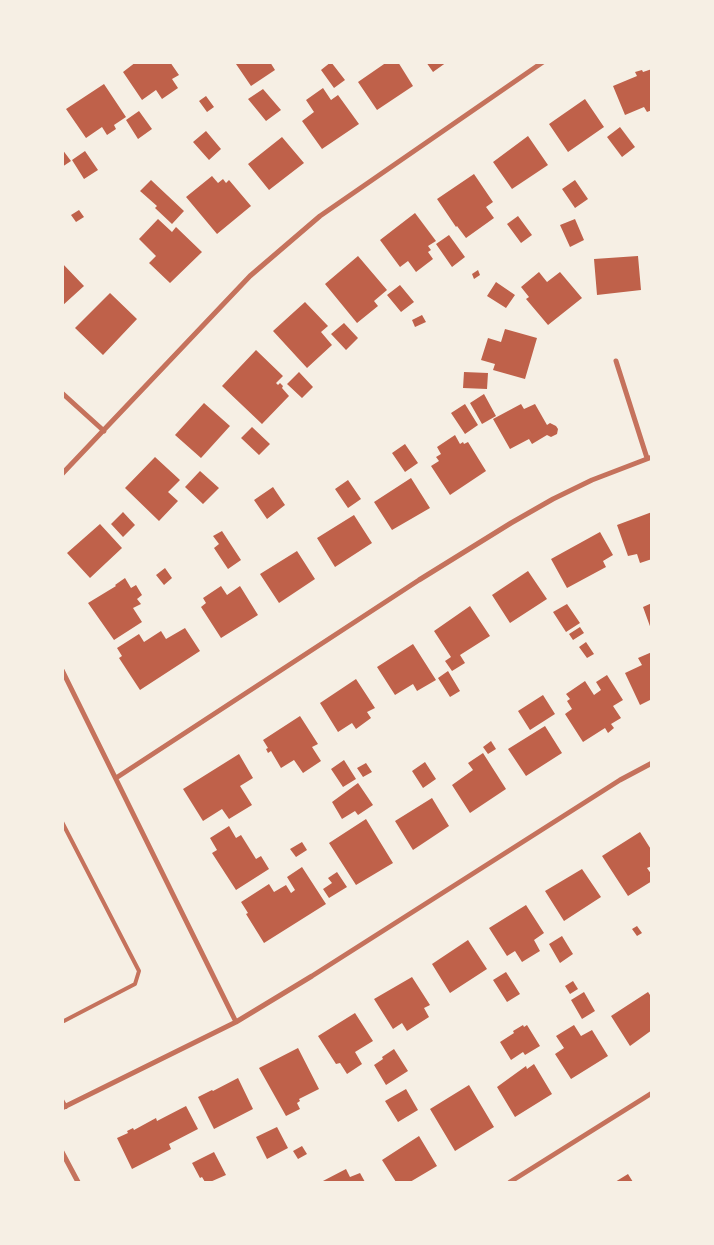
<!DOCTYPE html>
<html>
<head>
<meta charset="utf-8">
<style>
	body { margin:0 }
	#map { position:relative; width:714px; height:1245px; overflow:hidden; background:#f6efe4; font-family:"Fira Sans",sans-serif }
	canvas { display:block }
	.frame { position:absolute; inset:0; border:64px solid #f6efe4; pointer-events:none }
</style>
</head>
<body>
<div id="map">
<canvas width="714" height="1245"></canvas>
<div class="frame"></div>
</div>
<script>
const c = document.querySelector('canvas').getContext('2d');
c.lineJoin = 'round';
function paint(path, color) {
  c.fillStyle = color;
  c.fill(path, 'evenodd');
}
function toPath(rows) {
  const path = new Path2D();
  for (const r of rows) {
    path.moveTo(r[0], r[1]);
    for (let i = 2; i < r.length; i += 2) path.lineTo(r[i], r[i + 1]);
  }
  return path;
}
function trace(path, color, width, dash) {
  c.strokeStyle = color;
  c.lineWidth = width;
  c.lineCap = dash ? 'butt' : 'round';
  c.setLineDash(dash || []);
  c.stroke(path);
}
paint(toPath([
	[136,62,170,62,179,75,172,79,178,88,162,99,156,90,142,100,123,72],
	[238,62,270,62,275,70,251,86,236,64],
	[331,62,345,80,334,88,321,70],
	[387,62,398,62,413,86,377,110,358,82],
	[426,62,447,62,433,72],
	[652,69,652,110,647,112,644,107,625,115,613,86,637,76,635,72,642,70,643,72],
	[104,84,126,117,114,125,116,129,107,135,102,127,86,138,66,109],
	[323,88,331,100,338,95,359,124,322,149,302,121,314,112,306,100],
	[263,89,281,110,266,121,248,99],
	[206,96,214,107,207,112,199,101],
	[585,99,604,127,568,152,549,124],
	[139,111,152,129,138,139,126,120],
	[620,127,635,147,622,157,607,137],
	[206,131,221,149,209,160,193,142],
	[528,136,548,165,512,189,493,162],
	[282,137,304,163,269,190,248,164],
	[62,149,71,161,62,167],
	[85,151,98,170,84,179,72,160],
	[474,174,493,202,486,207,494,218,466,238,457,226,456,227,437,199],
	[212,176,218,183,223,179,226,183,229,180,251,206,217,234,186,197],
	[151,180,184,211,172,224,155,208,157,206,140,191],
	[575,180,588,199,575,208,562,189],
	[79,210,84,217,76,222,71,215],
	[415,213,436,241,428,246,431,250,428,252,433,259,416,272,408,261,400,267,380,240],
	[518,216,532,235,521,243,507,224],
	[158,219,172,232,176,227,202,252,170,283,149,263,156,256,139,239],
	[575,219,584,240,570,247,560,225],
	[449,235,465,257,452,267,436,244],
	[358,256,387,290,374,301,378,306,357,323,325,284],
	[638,256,641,290,597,295,594,259],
	[62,263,84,286,62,306],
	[478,270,480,275,474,279,472,274],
	[539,272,547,282,560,272,582,298,548,325,526,299,529,297,521,287],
	[496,282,515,295,506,308,487,296],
	[400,285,414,302,401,312,387,295],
	[110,293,137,319,103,355,75,328],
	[305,302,328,326,321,332,332,345,307,368,273,331],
	[422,315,426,322,415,327,412,320],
	[344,323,358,338,346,350,331,334],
	[505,329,537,338,525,379,493,370,495,364,481,360,488,338,501,342],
	[256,350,283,376,276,383,278,385,280,383,283,386,282,388,289,396,262,424,222,386],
	[299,372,313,387,302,398,287,384],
	[464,372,488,373,487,389,463,388],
	[484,394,496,416,482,424,470,403],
	[204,403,230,426,201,458,175,435],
	[465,404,478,425,465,434,451,413],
	[521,404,524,409,535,404,547,425,550,423,556,426,558,429,557,434,551,437,547,435,532,444,529,439,510,449,493,419],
	[252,427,270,444,259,455,241,438],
	[455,435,460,444,463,442,464,444,468,442,486,471,450,495,431,466,439,461,436,457,441,454,437,447],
	[405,444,418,463,405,472,392,453],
	[155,457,180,480,168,492,178,501,159,521,125,488],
	[200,471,219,488,203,504,185,487],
	[411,478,430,508,392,530,374,502],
	[348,480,361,499,348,508,335,489],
	[273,487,285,505,267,519,254,500],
	[123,512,135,525,123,537,111,524],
	[652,512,652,559,640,563,637,554,628,556,617,525],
	[354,515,372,543,335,567,317,538],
	[100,524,122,548,90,578,67,553],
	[222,531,241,560,228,569,214,548,219,544,213,536],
	[600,532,613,555,603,561,606,567,567,588,551,559],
	[297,551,315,579,279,603,260,574],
	[165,568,172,578,164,585,156,575],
	[528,571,547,599,510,623,492,595],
	[125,578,131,588,136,585,142,595,137,599,141,604,133,608,142,622,114,640,88,603,116,586,115,585],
	[221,586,227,595,240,586,258,615,221,638,201,607,206,603,203,598],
	[652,603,652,629,651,629,643,607],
	[567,604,580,623,566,632,553,612],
	[470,606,490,636,460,655,465,663,452,671,445,661,451,657,434,631],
	[580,627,584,633,573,640,569,634],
	[185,628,200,651,140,690,119,658,122,656,117,648,139,634,144,642,161,631,166,639],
	[586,642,594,654,587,658,579,647],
	[413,644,436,680,417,691,413,684,395,695,377,667],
	[652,652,652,699,640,705,625,673,642,665,638,658],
	[448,671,460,691,450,697,438,678],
	[607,675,623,700,613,706,621,718,611,724,614,728,608,733,605,728,583,742,565,714,572,709,567,701,570,699,566,694,585,681,594,695,601,690,596,682],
	[356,679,375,708,367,712,371,718,356,729,352,723,338,732,320,703],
	[543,695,555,714,530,730,518,711],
	[300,716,318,744,312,747,321,761,303,773,294,760,281,768,271,751,268,753,266,749,268,748,263,740],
	[545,726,562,753,526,776,508,749],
	[491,741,496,749,488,754,483,747],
	[483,753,506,789,470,813,452,785,473,770,468,763],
	[239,754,253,778,240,786,252,805,229,819,222,809,203,821,183,789],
	[344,760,356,779,343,787,331,769],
	[425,762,436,779,423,788,412,771],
	[366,763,372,772,363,777,357,768],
	[358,783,373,805,358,815,355,811,342,819,332,802],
	[432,798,449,826,413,850,395,821],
	[366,819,393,863,356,885,329,843],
	[229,826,236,838,241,835,256,859,261,856,269,869,236,890,212,853,217,850,210,838],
	[640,832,652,851,652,866,647,868,652,875,652,881,628,896,602,856],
	[302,842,307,850,296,857,290,849],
	[302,867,326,904,264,943,246,914,248,913,241,902,269,884,274,892,286,885,291,893,295,890,287,877],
	[582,869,601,897,564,921,545,891],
	[337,872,347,887,329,898,323,889,332,883,328,878],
	[526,905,544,933,534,940,540,951,522,962,515,951,507,956,489,928],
	[637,926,642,933,637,936,632,929],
	[562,936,573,954,560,963,549,944],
	[468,940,487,969,450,993,432,964],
	[506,972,520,994,507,1002,493,980],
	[412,977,430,1005,424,1008,429,1017,407,1031,402,1023,393,1029,374,999],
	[573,981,578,989,570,994,565,986],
	[584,992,595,1011,582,1019,571,1000],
	[648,992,652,998,652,1030,630,1046,611,1016],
	[355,1013,373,1041,355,1052,362,1064,347,1074,340,1063,336,1064,318,1036],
	[523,1025,524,1027,527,1025,540,1046,525,1055,523,1052,511,1060,500,1042,514,1033,513,1031],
	[574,1025,581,1036,592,1030,608,1056,571,1079,555,1054,564,1048,556,1036],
	[298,1048,319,1089,299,1099,300,1101,297,1103,300,1109,286,1116,259,1068],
	[394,1049,408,1071,386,1085,374,1065,383,1059,382,1057],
	[534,1064,552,1094,515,1117,497,1087,526,1066,527,1069],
	[238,1078,253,1109,214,1129,198,1097,212,1090,213,1091],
	[469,1085,494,1127,455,1151,430,1109],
	[406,1089,418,1110,398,1122,385,1101],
	[186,1106,198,1129,169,1144,171,1149,132,1169,117,1138,128,1133,127,1131,133,1128,134,1130,156,1118,157,1121],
	[277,1127,288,1148,267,1159,256,1137],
	[419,1136,437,1166,410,1182,396,1182,382,1160],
	[302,1146,307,1154,298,1159,293,1151],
	[214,1152,226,1175,210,1182,205,1182,202,1177,200,1178,192,1163],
	[346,1169,350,1177,360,1173,365,1182,321,1182],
	[628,1174,633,1182,615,1182]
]), '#bf614a');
trace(toPath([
	[62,822,139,971,135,984,62,1022],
	[62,1100,66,1107]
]), '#c5725c', 4);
trace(toPath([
	[616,361,647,458],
	[62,393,104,431],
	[62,474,250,276,320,216,543,62],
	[62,670,236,1022],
	[116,778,419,580,511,523,553,499,592,480,652,457],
	[62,1108,236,1022,312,976,620,780,652,763],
	[62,1152,78,1182],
	[510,1182,652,1093]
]), '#c5725c', 5);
</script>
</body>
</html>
